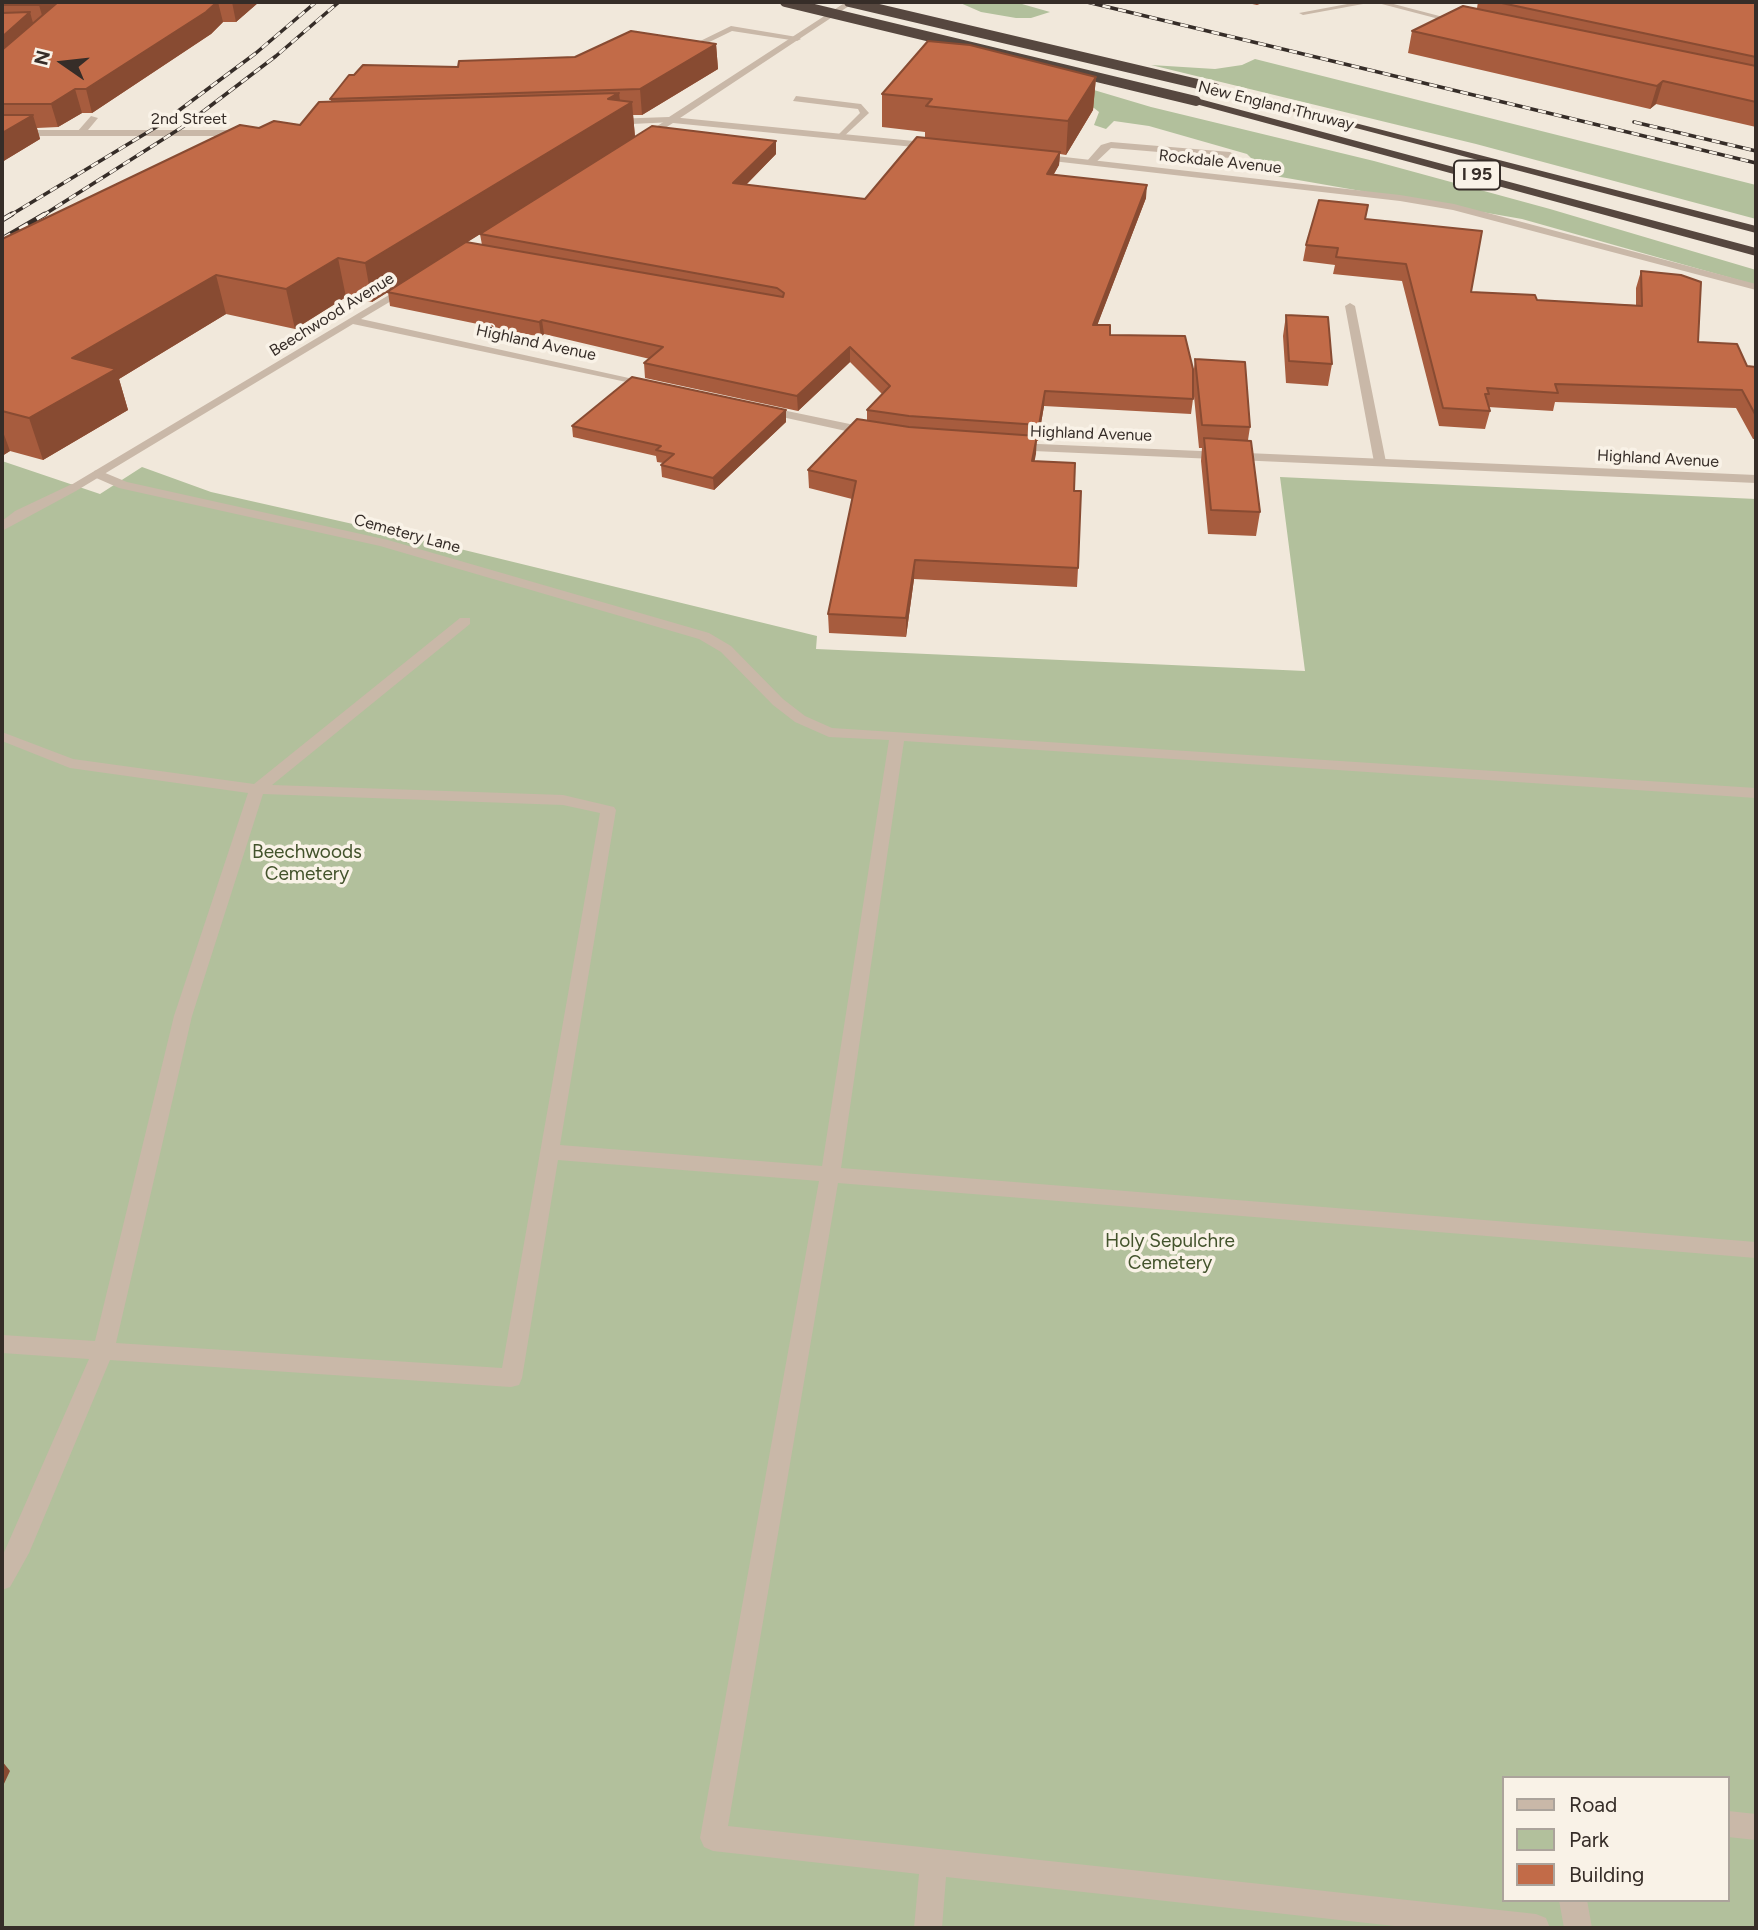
<!DOCTYPE html>
<html>
<head>
<meta charset="utf-8">
<style>
	body { margin:0 }
	#map { position:relative; width:1758px; height:1930px; overflow:hidden; background:#f1e8db; font-family:Figtree,sans-serif }
	canvas { display:block }
	.frame { position:absolute; inset:0; border:4px solid #362d28; pointer-events:none }
	.legend { position:absolute; left:1502px; top:1776px; width:228px; height:126px; box-sizing:border-box; background:#f9f2e7; border:2px solid #aba39b; margin:0; padding:9px 12px; list-style:none; font-size:21px; color:#362d28 }
	.legend li { display:flex; align-items:center; gap:14px; height:35px }
	.legend b { width:35px; border:2px solid #aba39b }
	.north { position:absolute; left:28px; top:28px; width:70px; height:70px; -webkit-text-stroke:5px #f9f2e7; paint-order:stroke; rotate:284deg; font-size:19px; font-weight:700; line-height:28px; text-align:center; color:#362d28 }
	.north::after { content:''; display:block; margin:auto; width:24px; height:32px; background:#362d28; clip-path:polygon(50% 0,100% 100%,50% 72%,0 100%) }
</style>
</head>
<body>
<div id="map">
<canvas width="1758" height="1930"></canvas>
<div class="frame"></div>
<ul class="legend">
<li><b style="height:9px;background:#c9b8a8"></b>Road</li>
<li><b style="height:19px;background:#b2c09c"></b>Park</li>
<li><b style="height:19px;background:#c26b48"></b>Building</li>
</ul>
<div class="north">N</div>
</div>
<script>
const c = document.querySelector('canvas').getContext('2d');
c.lineJoin = 'round';
function paint(path, color) {
  c.fillStyle = color;
  c.fill(path, 'evenodd');
}
function toPath(rows) {
  const path = new Path2D();
  for (const r of rows) {
    path.moveTo(r[0], r[1]);
    for (let i = 2; i < r.length; i += 2) path.lineTo(r[i], r[i + 1]);
  }
  return path;
}
function trace(path, color, width, dash) {
  c.strokeStyle = color;
  c.lineWidth = width;
  c.lineCap = dash ? 'butt' : 'round';
  c.setLineDash(dash || []);
  c.stroke(path);
}
function drawText(font, color, halo, rows, align = 'center') {
  c.font = font + ' Figtree,sans-serif';
  c.lineWidth = 7;
  c.setLineDash([]);
  c.textBaseline = 'middle';
  c.strokeStyle = halo;
  c.fillStyle = color;
  for (const [text, x, y, turn = 0] of rows) {
    c.save();
    c.translate(x, y);
    c.rotate((+turn || 0) * Math.PI / 180);
    c.textAlign = isNaN(turn) ? turn : align;
    if (halo) c.strokeText(text, 0, 0);
    c.fillText(text, 0, 0);
    c.restore();
  }
}
paint(toPath([
	[958,2,1015,2,1050,12,1031,18,1016,18,981,12],
	[1255,59,1756,185,1756,219,1476,144,1151,65,1215,69,1242,65],
	[993,60,1151,107,1374,161,1550,209,1756,270,1756,285,1522,219,1275,176,1264,171,1247,154,1149,126,1114,121,1106,129,1094,125,1099,112,1094,108,966,74],
	[2,461,100,494,142,467,211,492,415,538,817,636,816,649,1305,671,1280,477,1756,499,1756,1928,2,1928],
	[1504,1778,1728,1778,1728,1900,1504,1900]
]), '#b2c09c');
paint(toPath([
	[731,26,797,37,801,39,797,41,732,31,695,49,688,47,731,26],
	[796,96,861,104,869,113,841,139,837,136,860,113,858,109,793,101,796,96],
	[91,116,98,118,83,136,77,136,77,132,91,116],
	[1111,142,1230,152,1235,155,1230,158,1111,148,1093,165,1087,165,1087,161,1101,145,1111,142],
	[1350,303,1355,306,1386,462,1380,466,1374,462,1345,306,1350,303],
	[98,470,127,482,388,540,709,633,731,646,783,699,805,716,832,728,1756,788,1756,798,904,741,841,1168,1756,1242,1756,1258,838,1183,728,1826,1536,1914,1546,1918,1550,1928,1413,1928,946,1877,942,1928,914,1928,919,1874,713,1851,704,1847,700,1838,819,1181,558,1160,522,1378,519,1385,511,1387,110,1360,29,1553,10,1587,2,1590,2,1557,89,1359,2,1353,2,1335,95,1341,174,1016,248,793,70,768,2,741,2,732,73,759,254,784,460,618,470,618,470,624,272,785,563,795,614,807,616,810,560,1145,822,1166,889,740,829,737,795,722,773,705,721,652,699,639,380,546,119,488,94,477,94,471,98,470],
	[263,794,563,805,600,813,502,1368,116,1343,192,1016,263,794],
	[72,484,76,485,76,491,2,531,2,521,15,511,72,484],
	[1728,1811,1756,1814,1756,1840,1728,1837,1728,1811],
	[1559,1900,1587,1900,1592,1928,1564,1928,1559,1900]
]), '#c9b8a8');
paint(toPath([
	[1358,2,1374,2,1303,15,1299,13,1358,2],
	[1374,2,1386,2,1466,23,1462,25,1374,2],
	[671,117,934,143,939,146,934,149,673,123,643,142,636,140,671,117],
	[1038,154,1400,195,1454,204,1756,284,1756,290,1453,210,1400,201,1035,159,1033,157,1038,154],
	[409,283,413,284,413,288,361,319,656,384,650,387,353,324,76,491,66,488,409,283],
	[763,406,869,428,875,432,869,436,759,412,757,410,763,406],
	[1015,443,1756,475,1756,483,1011,450,1009,447,1015,443]
]), '#c9b8a8');
paint(toPath([
	[846,2,855,2,674,122,611,125,607,122,611,119,669,117,846,2],
	[2,130,247,130,251,133,247,136,2,136,2,130]
]), '#c9b8a8');
paint(toPath([
	[1211,86,1756,226,1756,233,1211,90,1211,86],
	[1196,98,1756,248,1756,256,1192,103,1191,101,1196,98]
]), '#56473f');
const railFar1 = toPath([
	[1087,2,1756,163],
	[1634,122,1756,151],
	[9,216,158,126,256,53,316,2],
	[42,216,184,126,276,56,339,2]
]);
const rail = toPath([
	[2,220,12,214],
	[2,239,45,214]
]);
trace(railFar1, '#362d28', 3.5);
trace(rail, '#362d28', 5);
trace(railFar1, '#f9f2e7', 2.5, [8]);
trace(rail, '#f9f2e7', 3.5, [10]);
trace(toPath([
	[785,2,1196,101],
	[849,2,1215,88]
]), '#56473f', 10);
paint(toPath([
	[2,2,259,2,236,22,223,22,211,34,92,113,82,113,58,127,37,128,40,139,2,162],
	[1243,2,1265,2,1257,5],
	[1478,2,1756,2,1756,127,1656,104,1650,109,1408,53,1412,31,1477,8],
	[716,44,718,69,642,115,633,115,635,137,776,154,746,185,865,199,925,138,925,132,882,127,882,94,1096,77,1093,110,1066,155,1060,154,1059,165,1054,174,1146,198,1097,325,1110,335,1193,378,1195,359,1250,427,1248,440,1260,512,1256,536,1208,534,1201,461,1202,448,1199,448,1193,386,1193,399,1191,414,1044,406,1038,441,1036,441,1034,461,1074,491,1078,568,1077,587,914,579,906,637,829,633,828,614,852,499,809,488,808,470,867,420,867,410,882,394,850,362,798,411,645,378,644,363,650,359,544,334,541,337,390,306,388,292,372,302,346,297,295,329,226,314,119,379,128,410,43,460,10,451,2,456,2,239,259,128,300,125,331,101,330,99,458,67],
	[480,234,482,245,467,242],
	[1365,219,1471,292,1537,300,1636,305,1636,288,1641,271,1698,342,1747,366,1756,367,1756,439,1753,439,1736,408,1555,402,1553,411,1488,407,1490,411,1485,429,1439,426,1402,281,1333,274,1335,265,1303,261,1306,245],
	[1286,315,1332,364,1328,386,1286,383,1283,336],
	[786,422,714,490,662,477,661,465,663,463,657,462,656,456,573,437,572,426]
]), '#a75c3e');
paint(toPath([
	[42,2,72,2,45,26,39,5],
	[217,2,218,2,223,22,211,34,92,113,86,89],
	[232,2,259,2,236,22],
	[30,12,36,34,2,66,2,37],
	[716,44,718,69,642,115,640,89],
	[1096,77,1093,110,1066,155,1068,121],
	[1663,81,1656,104,1650,109,1657,86],
	[75,89,82,113,58,127,51,104],
	[619,93,621,109,632,102,635,137,372,302,365,263],
	[33,115,40,139,2,162,2,133],
	[776,141,776,154,734,197,733,183],
	[1060,152,1059,165,1046,187,1047,174],
	[1147,185,1146,198,1092,339,1093,325],
	[338,258,346,297,295,329,286,289],
	[216,275,226,314,119,379,128,410,43,460,29,418,72,358],
	[542,320,544,334,541,337,539,322],
	[850,347,850,362,798,411,797,396],
	[1045,391,1044,406,1038,441,1039,425],
	[786,410,786,422,714,490,713,478],
	[2,429,10,451,2,456],
	[1037,436,1036,454,1031,479,1032,461],
	[915,560,914,579,906,637,906,618],
	[2,1761,10,1771,2,1788]
]), '#884b32');
const building = toPath([
	[2,2,42,2,39,5,2,5,2,2],
	[58,2,217,2,206,12,86,89,75,89,51,104,2,104,2,50,58,2],
	[1497,2,1756,2,1756,57,1497,2],
	[1463,6,1756,66,1756,102,1663,81,1657,86,1412,31,1463,6],
	[30,12,2,37,2,13,30,12],
	[631,31,716,44,640,89,330,99,349,75,354,75,363,65,458,67,459,61,575,57,631,31],
	[928,41,970,45,1096,77,1068,121,926,106,932,99,882,94,928,41],
	[619,93,608,99,632,102,365,263,338,258,286,289,216,275,72,358,116,369,29,418,2,411,2,239,240,125,259,128,274,121,300,125,319,102,619,93],
	[2,115,33,115,2,133,2,115],
	[652,126,776,141,733,183,865,199,917,137,1060,152,1047,174,1147,185,1093,325,1110,325,1110,335,1185,336,1193,369,1193,399,1045,391,1039,425,909,416,867,410,890,386,850,347,797,396,644,363,663,347,542,320,539,322,387,292,466,242,783,297,784,293,777,288,480,234,652,126],
	[1319,200,1368,205,1365,219,1482,231,1471,292,1535,295,1537,300,1642,306,1641,271,1681,275,1701,282,1698,342,1737,344,1747,366,1756,367,1756,416,1742,390,1555,384,1558,393,1487,388,1489,394,1485,394,1490,411,1443,408,1406,264,1336,257,1338,248,1306,245,1319,200],
	[1286,315,1328,317,1332,364,1289,361,1286,315],
	[1195,359,1245,362,1250,427,1202,425,1195,359],
	[632,377,786,410,713,478,661,465,674,454,656,450,661,446,572,426,632,377],
	[857,419,909,427,1037,436,1032,461,1075,463,1074,491,1081,491,1078,568,915,560,906,618,828,614,856,481,808,470,857,419],
	[1204,438,1251,441,1260,512,1211,510,1204,438]
]);
paint(building, '#c26b48');
trace(building, '#884b32', 2);
drawText('16px', '#362d28', '#f9f2e7', [
	["New England Thruway",1276,106,14],
	["2nd Street",189,119],
	["Rockdale Avenue",1220,162,6],
	["Beechwood Avenue",332,315,-32],
	["Highland Avenue",536,343,12],
	["Highland Avenue",1091,434,2],
	["Highland Avenue",1658,459,3],
	["Cemetery Lane",407,534,15]
]);
for (const [x, y, w] of [
	[1477,175,46]
]) {
  const box = new Path2D();
  box.roundRect(x - w / 2, y - 14.5, w, 29, 5);
  c.fillStyle = '#f9f2e7';
  c.fill(box);
  trace(box, '#362d28', 2);
}
drawText('bold 18px', '#362d28', null, [
	["I 95",1477,175]
]);
drawText('19px', '#43532c', '#f9f2e7', [
	["Beechwoods",307,852],
	["Cemetery",307,874],
	["Holy Sepulchre",1170,1241],
	["Cemetery",1170,1263]
]);
</script>
</body>
</html>
